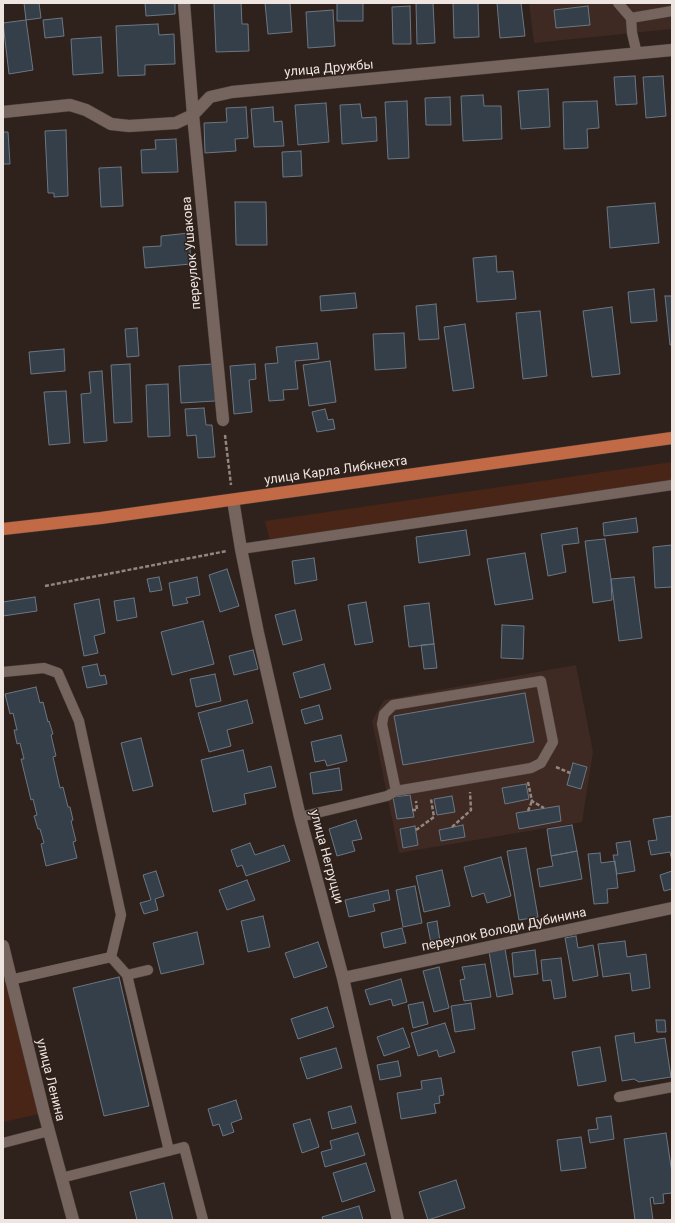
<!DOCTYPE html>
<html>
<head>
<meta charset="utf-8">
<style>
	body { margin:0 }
	#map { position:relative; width:675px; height:1223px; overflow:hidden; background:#2f211c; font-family:Roboto,sans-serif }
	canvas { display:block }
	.frame { position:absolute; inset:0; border:4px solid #eee4e0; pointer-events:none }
</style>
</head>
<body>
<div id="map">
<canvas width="675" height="1223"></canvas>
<div class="frame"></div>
</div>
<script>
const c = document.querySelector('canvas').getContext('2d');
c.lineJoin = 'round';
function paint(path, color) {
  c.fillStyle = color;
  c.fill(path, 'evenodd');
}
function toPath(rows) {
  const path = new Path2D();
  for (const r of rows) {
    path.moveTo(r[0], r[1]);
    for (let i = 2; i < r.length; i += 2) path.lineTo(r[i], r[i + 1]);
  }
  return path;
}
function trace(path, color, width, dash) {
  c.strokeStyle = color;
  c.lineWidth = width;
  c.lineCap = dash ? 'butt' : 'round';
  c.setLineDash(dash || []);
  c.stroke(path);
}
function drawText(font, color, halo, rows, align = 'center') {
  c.font = font + ' Roboto,sans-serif';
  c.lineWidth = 3;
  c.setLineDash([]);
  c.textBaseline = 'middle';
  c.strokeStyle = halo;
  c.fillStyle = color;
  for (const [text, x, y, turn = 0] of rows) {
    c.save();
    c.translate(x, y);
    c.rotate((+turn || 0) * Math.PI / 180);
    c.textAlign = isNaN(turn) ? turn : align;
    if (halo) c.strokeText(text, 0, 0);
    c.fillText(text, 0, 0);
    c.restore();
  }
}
paint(toPath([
	[529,3,672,3,672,29,534,43],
	[576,665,593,752,582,822,399,853,372,721,384,700]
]), '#3e2a22');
paint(toPath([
	[672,462,672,485,271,545,265,521],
	[3,951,44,1113,3,1122]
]), '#492517');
const building = toPath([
	[24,3,39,3,41,18,26,20,24,3],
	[145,3,175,3,175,14,146,16,145,3],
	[214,3,241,3,242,24,248,24,249,51,216,52,214,3],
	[265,3,290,3,292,32,268,34,265,3],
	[337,3,363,3,363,21,337,21,337,3],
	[416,3,433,3,435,43,417,44,416,3],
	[453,3,478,3,479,37,454,38,453,3],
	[497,3,521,3,525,36,500,38,497,3],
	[410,6,411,44,393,44,392,7,410,6],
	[588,6,590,25,556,28,554,10,588,6],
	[333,10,335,46,308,48,306,12,333,10],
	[62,18,64,36,45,38,43,20,62,18],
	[26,20,33,70,9,74,3,23,26,20],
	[158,24,159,35,174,34,175,64,145,65,145,75,118,76,116,26,158,24],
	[101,37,103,73,73,75,71,39,101,37],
	[635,76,637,104,616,105,614,77,635,76],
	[663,76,666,116,646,118,643,77,663,76],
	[548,89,550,127,521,129,518,91,548,89],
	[483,95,484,106,501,106,502,139,463,141,461,96,483,95],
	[450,97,451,125,426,125,425,98,450,97],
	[407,101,409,158,388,159,385,102,407,101],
	[597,101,599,128,587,129,588,148,564,149,563,102,597,101],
	[326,103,329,142,298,145,295,105,326,103],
	[360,104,362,118,376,117,377,141,342,144,340,105,360,104],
	[246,107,248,138,235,139,236,151,205,153,204,123,227,122,226,108,246,107],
	[273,107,274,122,282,121,284,146,254,147,251,109,273,107],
	[66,130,68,196,54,197,54,193,48,193,45,131,66,130],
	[3,132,8,132,10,164,3,164,3,132],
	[176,139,178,172,142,173,141,150,156,149,155,140,176,139],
	[301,151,302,176,283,177,282,152,301,151],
	[121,167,123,206,101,207,99,168,121,167],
	[235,202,266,202,267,245,236,245,235,202],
	[655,203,659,243,610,248,607,207,655,203],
	[189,233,191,264,145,268,143,247,161,246,161,236,189,233],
	[496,256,497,272,513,271,516,299,477,302,473,258,496,256],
	[654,289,657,321,631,323,628,292,654,289],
	[355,293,357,308,321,311,320,296,355,293],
	[665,296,672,296,672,345,670,345,665,296],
	[436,304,439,339,419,340,416,306,436,304],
	[612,307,620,374,592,377,583,311,612,307],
	[540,311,547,376,523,379,516,313,540,311],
	[465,324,474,388,453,391,444,327,465,324],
	[137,328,139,356,127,357,125,329,137,328],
	[404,333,406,368,375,370,373,334,404,333],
	[317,343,319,359,295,361,298,389,283,390,284,400,269,401,265,364,278,363,276,347,317,343],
	[64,349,65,371,31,374,29,352,64,349],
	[330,361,336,402,309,406,303,365,330,361],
	[130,364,132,422,114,423,111,365,130,364],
	[213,364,215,401,181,403,179,366,213,364],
	[255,364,256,379,249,380,252,412,234,414,230,366,255,364],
	[102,371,107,441,84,443,81,394,91,393,89,372,102,371],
	[168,384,170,436,148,437,146,385,168,384],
	[66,391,70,443,49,445,44,392,66,391],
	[204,408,206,425,212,425,215,457,198,458,196,435,187,436,185,409,204,408],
	[325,409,328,420,333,419,335,429,317,432,312,412,325,409],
	[636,518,638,532,604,536,603,523,636,518],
	[577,528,579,543,562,545,566,572,548,576,541,534,577,528],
	[466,530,470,555,419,563,416,537,466,530],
	[605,539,611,579,612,600,593,603,585,541,605,539],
	[672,545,672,587,655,588,653,547,672,545],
	[525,553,533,599,495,605,487,559,525,553],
	[314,558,317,580,295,584,292,561,314,558],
	[227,569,239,606,220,612,209,575,227,569],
	[159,577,162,590,150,592,147,579,159,577],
	[197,577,200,595,186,598,188,603,173,606,169,583,197,577],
	[634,577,642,638,619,641,611,579,634,577],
	[35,597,37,611,3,616,3,602,35,597],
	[134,598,137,617,117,621,114,601,134,598],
	[99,599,105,633,94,636,98,653,84,656,74,604,99,599],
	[366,602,373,642,355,645,348,605,366,602],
	[429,603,434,644,409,647,404,606,429,603],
	[295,610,302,640,283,645,275,615,295,610],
	[203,621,214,664,172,675,161,632,203,621],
	[502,625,524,626,523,659,501,658,502,625],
	[434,644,437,668,424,669,421,645,434,644],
	[253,650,258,669,234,675,229,656,253,650],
	[97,664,100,676,105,675,107,684,87,688,82,667,97,664],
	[324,664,331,689,300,698,293,673,324,664],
	[215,674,221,701,196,707,190,679,215,674],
	[36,687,40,703,43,702,48,722,49,721,53,734,51,735,56,756,53,757,60,788,63,787,68,807,70,807,73,820,71,821,76,841,73,842,77,858,46,866,41,844,44,843,40,829,38,829,34,816,37,815,33,799,31,800,21,759,24,759,20,743,17,744,14,730,17,730,13,713,10,714,5,694,36,687],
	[525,693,534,742,403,765,394,716,525,693],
	[247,700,253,723,227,730,231,746,209,752,198,713,247,700],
	[319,705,323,719,305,724,301,710,319,705],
	[341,735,347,761,327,766,325,760,315,762,311,742,341,735],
	[141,738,153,786,133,791,121,743,141,738],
	[243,750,248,772,271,766,276,787,244,794,246,804,213,812,201,760,243,750],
	[573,763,587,767,581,789,567,785,573,763],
	[339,768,342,790,313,794,310,773,339,768],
	[526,784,529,799,505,804,502,788,526,784],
	[410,795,414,817,397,819,393,797,410,795],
	[452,796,455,812,437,815,434,799,452,796],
	[559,806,561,821,519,829,516,813,559,806],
	[672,816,672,861,670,852,651,855,648,841,657,840,653,819,672,816],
	[356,820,362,839,352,841,355,851,337,856,329,829,356,820],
	[463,825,465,837,441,841,439,830,463,825],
	[572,825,577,851,551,856,547,829,572,825],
	[415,826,418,845,403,848,400,829,415,826],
	[630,841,635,871,617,874,613,855,618,855,616,843,630,841],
	[250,843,255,855,284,845,290,861,246,876,242,865,237,867,231,850,250,843],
	[526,848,538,917,519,920,507,851,526,848],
	[577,851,582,879,540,887,537,869,553,866,551,856,577,851],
	[600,853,601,863,615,861,618,888,607,889,608,903,594,904,588,854,600,853],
	[501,857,511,896,487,903,484,893,472,897,464,867,501,857],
	[442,870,450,906,424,912,416,876,442,870],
	[156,871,164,896,155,899,158,910,144,914,140,903,151,900,143,875,156,871],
	[672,871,672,889,664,891,660,875,672,871],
	[247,880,255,900,227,910,219,890,247,880],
	[415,886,422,923,403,927,396,890,415,886],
	[388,890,390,900,373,904,375,911,349,917,345,900,388,890],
	[263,916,270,947,248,952,241,921,263,916],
	[437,921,440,941,431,943,427,923,437,921],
	[402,928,406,943,384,948,381,933,402,928],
	[197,932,204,964,161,974,153,943,197,932],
	[576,936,578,948,593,945,598,976,573,981,565,938,576,936],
	[625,941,627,957,646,954,650,988,632,991,630,973,603,977,598,944,625,941],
	[318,942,327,967,294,978,285,953,318,942],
	[505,949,513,994,497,997,489,952,505,949],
	[535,950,538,974,514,977,512,953,535,950],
	[561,958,566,997,554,999,551,980,543,981,541,960,561,958],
	[485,964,491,997,464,1001,460,980,465,979,462,967,485,964],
	[439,967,449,1008,434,1012,423,971,439,967],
	[119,977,149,1106,104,1116,73,988,119,977],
	[401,979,407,1002,393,1006,391,999,370,1005,365,990,401,979],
	[423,1002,428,1024,413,1028,408,1005,423,1002],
	[471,1003,475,1029,455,1032,451,1006,471,1003],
	[327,1007,334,1027,298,1039,291,1019,327,1007],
	[656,1020,665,1020,666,1032,657,1032,656,1020],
	[445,1023,455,1052,439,1057,437,1050,418,1056,411,1033,445,1023],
	[403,1028,410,1047,384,1056,377,1037,403,1028],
	[634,1033,635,1043,665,1038,671,1077,639,1082,634,1079,622,1081,615,1036,634,1033],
	[600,1047,606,1081,578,1086,572,1052,600,1047],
	[336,1048,342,1068,307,1079,300,1058,336,1048],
	[398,1061,401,1076,380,1080,377,1065,398,1061],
	[441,1078,444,1095,439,1096,440,1103,434,1104,436,1113,401,1119,397,1093,422,1089,421,1081,441,1078],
	[236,1100,242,1119,231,1123,234,1132,223,1136,219,1124,213,1126,208,1109,236,1100],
	[351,1106,356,1123,332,1129,328,1112,351,1106],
	[611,1116,614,1139,590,1143,588,1130,598,1129,596,1118,611,1116],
	[310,1119,319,1147,302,1153,293,1124,310,1119],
	[358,1133,365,1155,325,1167,321,1152,332,1149,330,1141,358,1133],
	[666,1133,672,1173,672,1193,663,1194,664,1203,654,1204,653,1197,650,1198,653,1220,635,1220,624,1139,666,1133],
	[581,1137,586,1168,561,1171,557,1140,581,1137],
	[366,1163,375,1191,342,1202,333,1173,366,1163],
	[456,1180,465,1208,428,1220,419,1192,456,1180],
	[164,1183,173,1220,137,1220,130,1192,164,1183],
	[359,1206,363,1220,323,1220,322,1217,359,1206]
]);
paint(building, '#343f4a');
trace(building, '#6b7783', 1);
const lane = toPath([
	[618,3,631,18,632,33,637,54],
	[631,18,672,11],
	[241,549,672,485],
	[3,672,44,668,58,673,79,721,121,915,111,957],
	[300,817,387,796,396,791,531,768,541,763,553,742,541,681,393,705,384,714,382,724,396,791],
	[127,975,169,1151],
	[10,980,111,957,127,975,148,970],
	[619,1097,672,1087],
	[3,1143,49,1131],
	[61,1178,184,1147,203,1220]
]);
const street = toPath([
	[184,3,193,115,223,420],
	[3,112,70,105,86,110,111,124,129,126,176,123,193,115,210,97,232,92,672,50],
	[233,500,241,549,258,633,300,817,343,978,398,1220],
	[3,946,44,1113,73,1220],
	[343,978,672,908]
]);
const primary = toPath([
	[3,529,101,518,672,438]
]);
trace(lane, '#4b3f3a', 11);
trace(street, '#4b3f3a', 13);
trace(primary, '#4b3f3a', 13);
trace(toPath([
	[225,435,231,485],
	[45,586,227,551],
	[556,767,570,773],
	[528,782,532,801,544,808],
	[412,810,417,810,416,801],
	[528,811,532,801],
	[452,827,471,810,470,792],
	[416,830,434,817,431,799]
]), '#928681', 2.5, [4, 2]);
trace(lane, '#76655e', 10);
trace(street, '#76655e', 12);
trace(primary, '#c26a45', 12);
drawText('13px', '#eee4e0', '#2f211c', [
	["улица Дружбы",329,69,-5],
	["переулок Ушакова",192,253,-95],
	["улица Карла Либкнехта",336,471,-8],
	["улица Негруцци",326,857,75],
	["переулок Володи Дубинина",504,930,-12],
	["улица Ленина",50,1080,76]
]);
</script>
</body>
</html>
